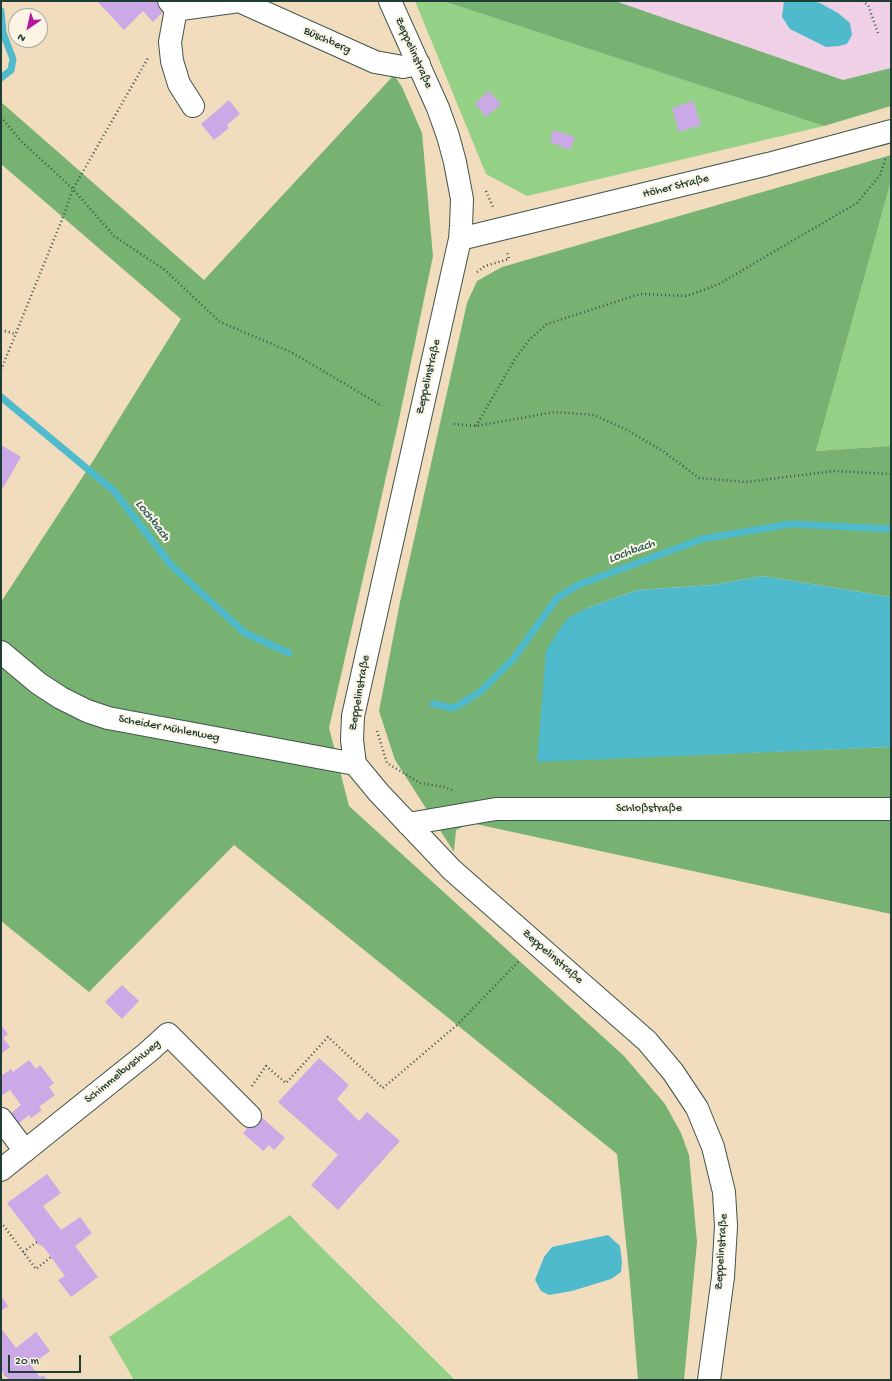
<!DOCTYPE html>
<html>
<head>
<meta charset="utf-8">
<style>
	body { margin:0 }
	#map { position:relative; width:892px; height:1381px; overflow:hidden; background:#f2dcbe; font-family:"Gochi Hand",sans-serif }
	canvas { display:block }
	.frame { position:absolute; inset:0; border:2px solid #1f3d34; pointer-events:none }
	.north { position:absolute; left:8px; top:8px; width:40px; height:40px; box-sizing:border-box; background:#fcf5e5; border:1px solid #a4ab9e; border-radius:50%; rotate:214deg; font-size:11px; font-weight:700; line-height:16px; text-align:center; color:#1f3d34 }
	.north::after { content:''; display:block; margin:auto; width:14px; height:18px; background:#b5179e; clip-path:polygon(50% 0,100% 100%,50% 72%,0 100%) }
	.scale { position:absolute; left:8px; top:1355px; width:73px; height:18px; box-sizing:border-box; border:2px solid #1f3d34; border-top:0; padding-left:5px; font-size:12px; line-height:14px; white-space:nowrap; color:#1f3d34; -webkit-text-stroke:3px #fcf5e5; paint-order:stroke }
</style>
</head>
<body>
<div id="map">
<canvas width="892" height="1381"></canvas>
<div class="frame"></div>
<div class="north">N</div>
<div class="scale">20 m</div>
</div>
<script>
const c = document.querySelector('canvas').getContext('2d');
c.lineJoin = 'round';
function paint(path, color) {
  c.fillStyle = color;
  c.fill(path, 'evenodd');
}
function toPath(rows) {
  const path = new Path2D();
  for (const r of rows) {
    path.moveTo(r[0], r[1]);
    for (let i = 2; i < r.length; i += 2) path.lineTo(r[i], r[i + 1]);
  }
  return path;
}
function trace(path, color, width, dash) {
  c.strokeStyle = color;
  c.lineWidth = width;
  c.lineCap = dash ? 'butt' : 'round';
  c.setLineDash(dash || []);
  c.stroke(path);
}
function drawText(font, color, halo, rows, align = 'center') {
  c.font = font + ' "Gochi Hand",sans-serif';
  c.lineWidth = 4;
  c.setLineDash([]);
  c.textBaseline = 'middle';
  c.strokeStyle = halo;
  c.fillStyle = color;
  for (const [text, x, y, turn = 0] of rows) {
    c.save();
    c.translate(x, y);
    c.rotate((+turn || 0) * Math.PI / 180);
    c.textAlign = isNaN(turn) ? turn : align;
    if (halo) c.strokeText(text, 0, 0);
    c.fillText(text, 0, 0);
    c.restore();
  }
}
paint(toPath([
	[443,1,891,1,891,106,824,126]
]), '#efd0e6');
paint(toPath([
	[415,1,443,1,824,126,527,196,486,174],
	[891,181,891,446,816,451],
	[290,1215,304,1230,455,1380,134,1380,109,1337]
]), '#94d085');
paint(toPath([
	[443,1,615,1,843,80,891,68,891,106,824,126],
	[394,75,402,87,422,133,433,256,398,424,329,728,349,806,624,1056,665,1104,681,1133,689,1155,697,1242,684,1380,638,1380,630,1282,617,1154,234,845,89,992,1,921,1,602,93,461,181,319,1,164,1,102,204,280],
	[891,155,891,181,816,451,891,446,891,597,763,576,712,585,637,590,587,608,569,618,537,761,891,747,891,914,471,823,456,830,454,852,395,760,379,711,400,602,467,303,477,281,502,267]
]), '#77b272');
paint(toPath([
	[784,1,811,1,820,3,838,13,850,23,852,35,847,44,839,46,826,47,790,29,782,17],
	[763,576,891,597,891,747,537,762,546,651,558,631,569,617,587,608,637,590,712,585],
	[608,1235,620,1246,622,1262,621,1272,611,1279,572,1291,549,1295,541,1291,535,1280,544,1257,552,1247]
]), '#50bacd');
trace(toPath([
	[1,11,3,33,13,59,11,70,1,78],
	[1,397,114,491,171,565,245,633,289,653],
	[433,704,454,708,480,692,514,658,557,598,578,585,702,539,791,524,891,529]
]), '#50bacd', 7);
paint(toPath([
	[97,1,126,1,128,3,130,1,156,1,165,10,153,22,143,11,124,30],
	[489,91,501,104,486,117,475,103],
	[229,100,240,114,227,125,229,128,214,140,201,124],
	[693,101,701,125,679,132,672,108],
	[553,130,575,137,570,150,550,142],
	[1,445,21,457,3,488,1,486],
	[122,985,139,1001,122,1019,105,1002],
	[1,1025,8,1034,3,1038,10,1047,1,1054],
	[319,1058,349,1085,337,1099,359,1121,367,1112,400,1141,338,1210,311,1185,338,1155,278,1102],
	[29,1060,36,1069,40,1065,54,1083,49,1087,55,1095,39,1107,42,1110,31,1118,29,1115,18,1124,10,1114,21,1105,10,1090,1,1096,2,1080,1,1076,11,1069,13,1072],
	[259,1115,285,1138,274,1150,269,1145,263,1151,243,1133],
	[47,1174,61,1193,43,1206,61,1230,80,1217,92,1233,75,1246,98,1277,71,1297,58,1280,65,1276,42,1245,40,1246,7,1203],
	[1,1296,8,1306,1,1311],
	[1,1328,16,1348,36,1332,50,1351,31,1365,40,1377,43,1375,47,1380,9,1380,1,1370]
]), '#caa9e6');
const minor = toPath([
	[169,1,176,9,181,9,239,1,375,62,403,67,419,64],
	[390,1,438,108,448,136,455,162,462,199,461,226,460,239,353,716,352,740,355,764,379,793,452,870,647,1041,673,1072,697,1108,713,1147,724,1192,726,1226,723,1277,709,1380],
	[176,9,170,42,172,61,179,84,193,106],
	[460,239,768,164,891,131],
	[1,652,38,683,61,698,87,711,108,718,355,764],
	[408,824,496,809,891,809],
	[1,1119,25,1151],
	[1,1170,147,1053,168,1034,250,1116]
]);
trace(minor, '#3f5549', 24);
trace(toPath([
	[862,1,868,5,878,33],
	[1,117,20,140,73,189,114,236,165,270,220,322,291,352,382,406],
	[486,191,493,207],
	[477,272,485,266,509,259,507,251],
	[1,330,16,334],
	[1,370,63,217,73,189,148,58],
	[454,424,476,426,555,412,594,415,625,429,663,451,699,478,746,482,834,471,891,474],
	[476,426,515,359,530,339,547,324,640,294,687,296,719,284,857,203,880,175,886,157],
	[377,731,387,763,420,783,444,787,454,791],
	[252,1086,266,1066,286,1083,328,1037,383,1088,457,1025,520,960],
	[1,1222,36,1269,51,1257],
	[23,1252,37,1242],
	[1,1377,5,1375]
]), '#3f5549', 2.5, [1, 3]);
trace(minor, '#fff', 22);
drawText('12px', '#1f3d34', '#fcf5e5', [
	["Büschberg",327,41,24],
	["Zeppelinstraße",413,53,66],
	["Höher Straße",676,187,-14],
	["Zeppelinstraße",429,377,-77],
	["Zeppelinstraße",360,693,-80],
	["Scheider Mühlenweg",169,729,11],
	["Schloßstraße",649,809],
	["Zeppelinstraße",552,957,41],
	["Schimmelbuschweg",123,1072,-39],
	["Zeppelinstraße",722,1252,-86]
]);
drawText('italic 13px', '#2b5c5a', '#fcf5e5', [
	["Lochbach",152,521,52],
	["Lochbach",632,552,-20]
]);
</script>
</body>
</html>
